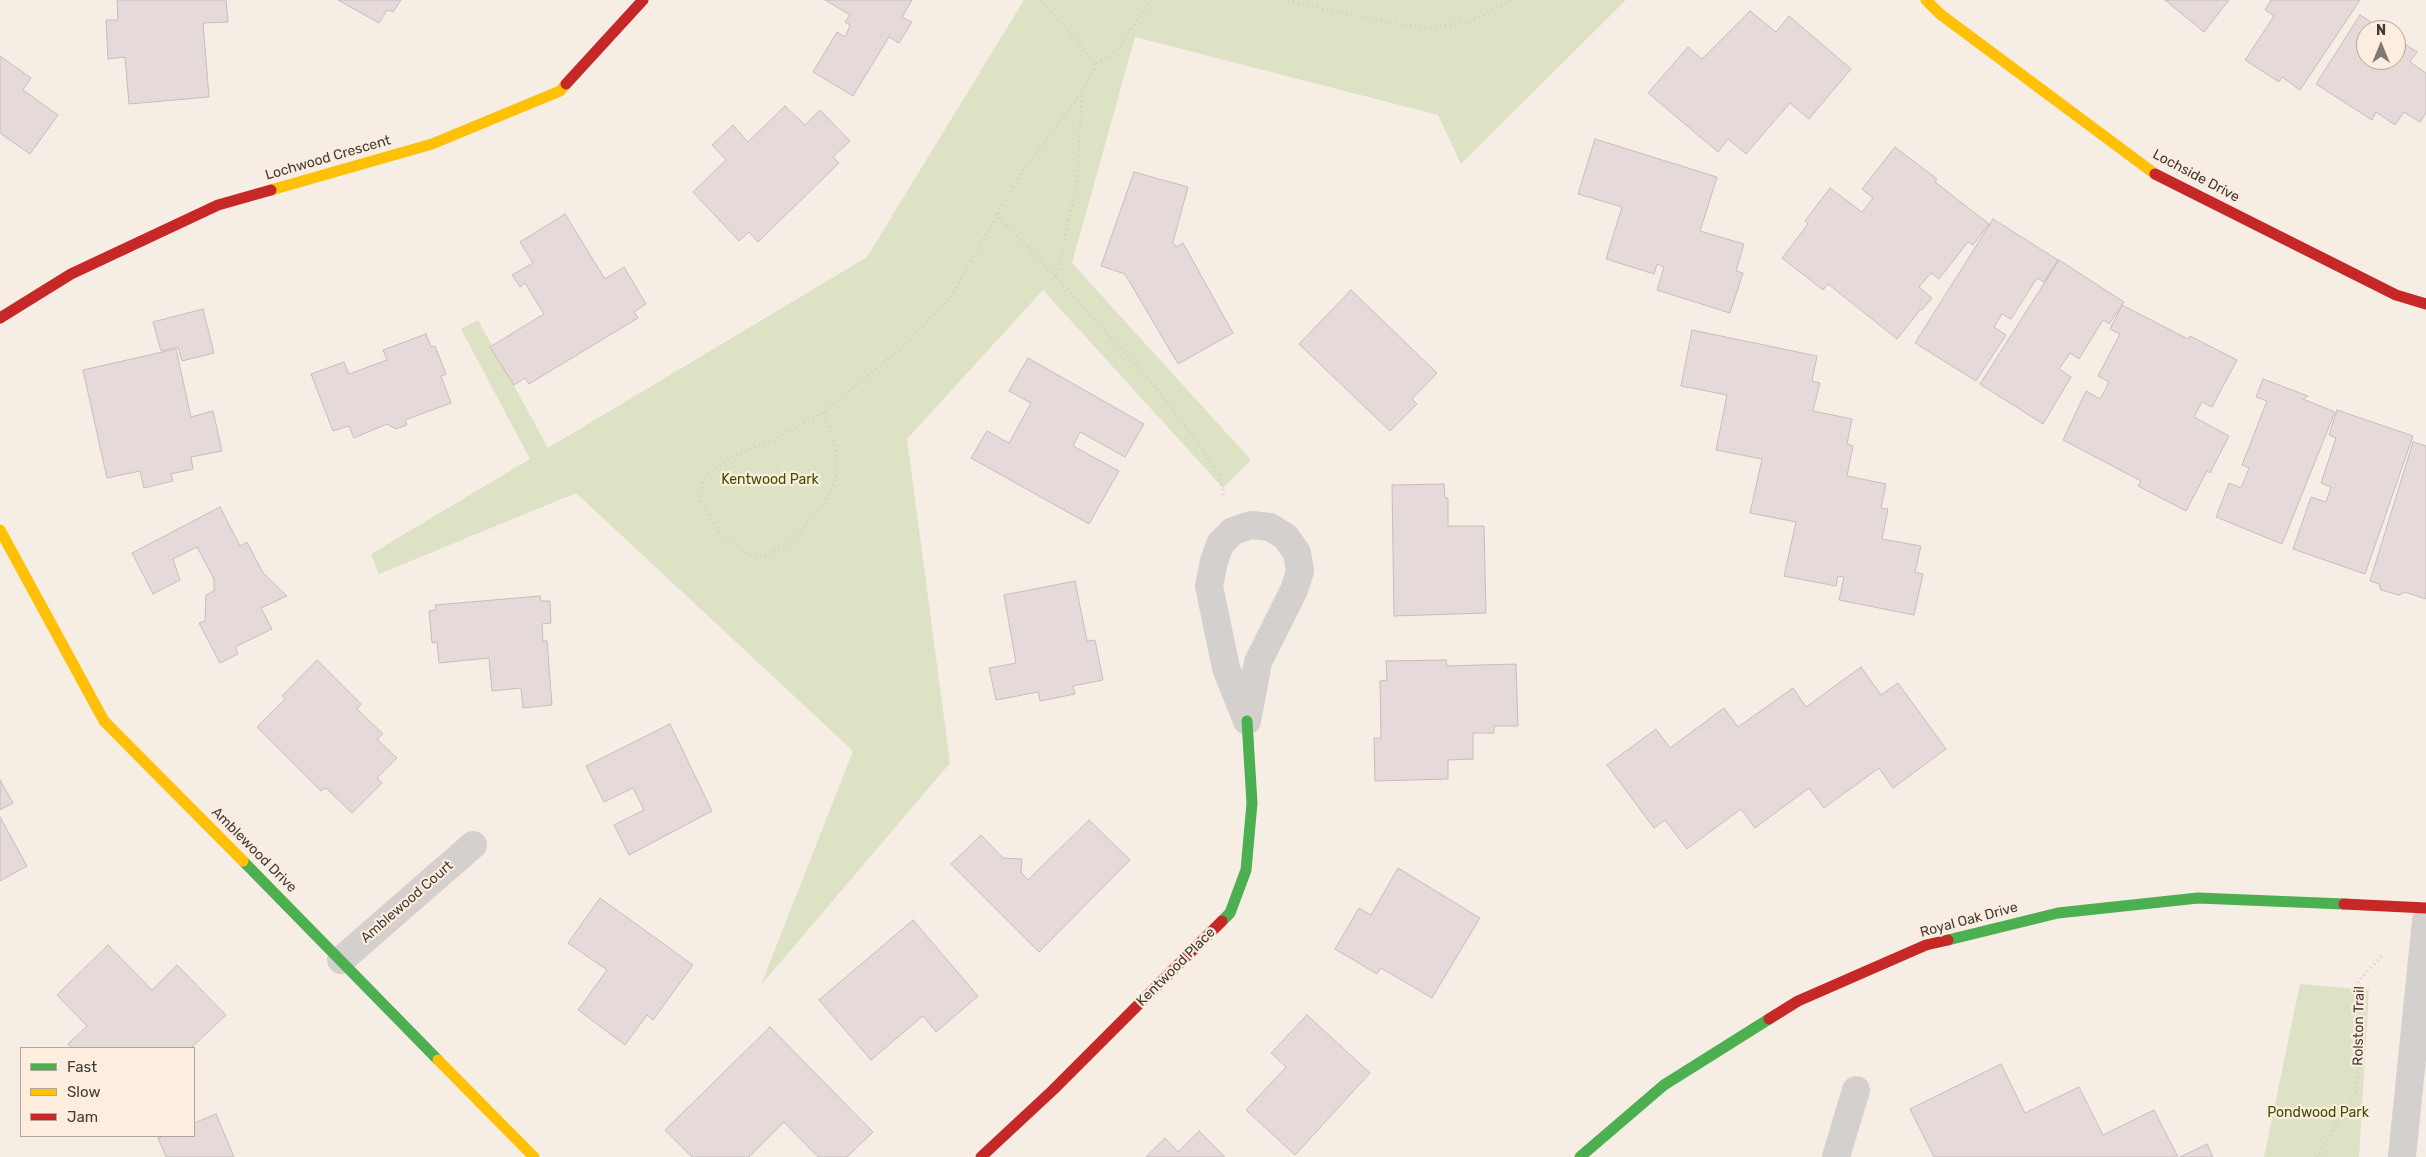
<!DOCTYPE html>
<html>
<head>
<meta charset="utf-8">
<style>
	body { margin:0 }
	#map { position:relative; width:2426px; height:1157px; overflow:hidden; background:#f6ede5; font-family:Rubik,sans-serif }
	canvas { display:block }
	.legend { position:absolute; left:20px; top:1047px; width:175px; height:90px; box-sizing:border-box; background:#fceddf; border:1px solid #b1a69b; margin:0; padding:6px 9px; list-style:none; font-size:15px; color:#413b36 }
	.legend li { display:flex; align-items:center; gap:10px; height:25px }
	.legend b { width:25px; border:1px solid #b1a69b }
	.north { position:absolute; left:2356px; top:20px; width:50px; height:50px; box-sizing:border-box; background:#fceddf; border:1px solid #b1a69b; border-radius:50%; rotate:0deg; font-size:14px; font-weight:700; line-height:20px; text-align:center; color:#413b36 }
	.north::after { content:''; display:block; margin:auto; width:18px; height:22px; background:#807973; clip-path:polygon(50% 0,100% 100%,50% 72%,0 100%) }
</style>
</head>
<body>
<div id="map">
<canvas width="2426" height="1157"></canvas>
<ul class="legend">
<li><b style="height:6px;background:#4caf50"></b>Fast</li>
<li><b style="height:6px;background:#ffc107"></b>Slow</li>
<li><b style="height:6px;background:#c62828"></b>Jam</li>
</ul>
<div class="north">N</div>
</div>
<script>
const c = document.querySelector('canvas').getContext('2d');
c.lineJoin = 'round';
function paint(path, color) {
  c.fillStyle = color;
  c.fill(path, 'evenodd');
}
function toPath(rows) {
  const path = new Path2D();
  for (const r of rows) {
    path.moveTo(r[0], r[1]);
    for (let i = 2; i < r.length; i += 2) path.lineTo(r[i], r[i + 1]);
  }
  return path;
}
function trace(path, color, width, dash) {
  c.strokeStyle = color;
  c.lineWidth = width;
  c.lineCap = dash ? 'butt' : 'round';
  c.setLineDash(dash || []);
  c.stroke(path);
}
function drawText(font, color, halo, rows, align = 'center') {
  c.font = font + ' Rubik,sans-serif';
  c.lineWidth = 4.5;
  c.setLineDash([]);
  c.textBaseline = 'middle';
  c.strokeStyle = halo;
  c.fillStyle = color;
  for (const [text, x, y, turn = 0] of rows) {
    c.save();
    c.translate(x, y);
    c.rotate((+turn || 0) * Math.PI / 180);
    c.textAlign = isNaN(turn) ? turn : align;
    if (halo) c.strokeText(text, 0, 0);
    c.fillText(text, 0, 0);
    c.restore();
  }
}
paint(toPath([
	[1024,0,1626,0,1461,164,1438,115,1135,37,1072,263,1251,460,1223,488,1043,290,907,439,950,763,761,985,853,751,576,493,379,574,371,554,530,459,461,329,478,320,548,448,867,257],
	[2300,984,2369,990,2359,1157,2264,1157]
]), '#dde2c5');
const building = toPath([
	[117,0,226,0,228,22,203,23,209,97,129,104,125,57,108,59,106,20,118,20,117,0],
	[338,0,401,0,393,12,387,10,379,23,338,0],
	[825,0,912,0,902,17,912,22,899,43,889,37,853,96,813,72,837,32,845,37,850,25,845,22,850,15,825,0],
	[2165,0,2229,0,2204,32,2165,0],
	[2271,0,2360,0,2300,90,2282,77,2279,82,2245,60,2274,16,2265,10,2271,0],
	[1750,11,1776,32,1789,16,1851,69,1809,119,1790,103,1746,154,1728,139,1718,152,1648,93,1688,47,1702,59,1750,11],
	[2360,15,2384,30,2366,30,2366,60,2396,60,2396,38,2417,52,2410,62,2426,73,2426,113,2420,122,2404,112,2395,125,2376,112,2372,120,2316,84,2360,15],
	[0,56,31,78,23,90,58,115,30,154,0,133,0,56],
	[785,106,805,125,820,110,850,141,833,157,839,163,758,242,749,232,739,241,693,192,726,160,712,145,733,125,748,142,785,106],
	[1595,139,1717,177,1700,231,1744,244,1736,271,1743,273,1730,313,1657,290,1664,267,1657,264,1654,274,1606,259,1622,207,1578,194,1595,139],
	[1895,147,1937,179,1935,182,1989,224,1973,245,1968,242,1939,279,1931,273,1919,287,1932,298,1922,310,1921,309,1897,339,1828,284,1823,290,1782,258,1808,224,1805,221,1830,188,1862,212,1873,198,1862,189,1895,147],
	[1134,172,1188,187,1173,242,1176,247,1183,243,1233,333,1178,364,1125,274,1101,266,1134,172],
	[565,214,605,279,624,267,646,304,634,312,638,318,529,384,525,378,514,385,490,347,544,314,525,283,520,287,512,275,533,263,520,242,565,214],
	[1993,219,2058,260,2044,282,2037,278,2011,319,2002,314,1994,327,2006,335,1976,381,1915,343,1993,219],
	[2059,260,2124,302,2109,324,2103,320,2079,359,2070,353,2059,369,2071,377,2043,424,1980,384,2059,260],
	[1351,290,1437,373,1412,399,1417,404,1390,431,1299,344,1351,290],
	[2122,305,2188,339,2190,336,2237,360,2212,407,2202,402,2194,417,2229,436,2210,473,2207,471,2186,511,2138,486,2141,481,2063,440,2086,391,2100,399,2109,382,2098,376,2120,334,2110,329,2122,305],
	[203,309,214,353,182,361,178,347,161,351,153,322,203,309],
	[1692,330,1817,356,1812,381,1820,383,1813,411,1852,419,1847,444,1853,446,1847,476,1886,484,1881,508,1888,509,1882,539,1921,546,1915,572,1923,574,1914,615,1839,600,1844,577,1838,576,1836,586,1784,576,1796,522,1750,513,1762,459,1716,450,1727,395,1681,386,1692,330],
	[426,334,431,347,435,346,446,374,441,376,451,403,405,420,407,425,396,429,387,424,354,438,349,426,333,431,311,374,344,362,349,374,387,360,383,350,426,334],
	[176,349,191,417,213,411,222,451,191,457,193,469,171,474,173,481,144,488,140,471,107,478,83,370,176,349],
	[1028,358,1144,424,1125,457,1080,432,1073,446,1119,471,1089,524,971,458,987,431,1009,443,1031,403,1009,391,1028,358],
	[2263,379,2308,396,2303,399,2335,412,2282,544,2216,517,2229,483,2241,488,2249,468,2242,465,2267,401,2256,397,2263,379],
	[2337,410,2413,436,2365,574,2293,549,2311,497,2326,502,2331,487,2321,483,2336,438,2329,435,2337,410],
	[2413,442,2426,446,2426,599,2405,592,2399,595,2381,590,2379,584,2370,581,2413,442],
	[1444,484,1445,498,1448,498,1448,526,1484,526,1486,613,1394,616,1392,485,1444,484],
	[220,507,240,546,247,542,263,573,287,596,261,608,272,629,235,647,238,654,220,663,199,623,205,621,206,595,214,591,214,579,197,547,173,559,180,580,153,594,132,553,220,507],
	[1075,581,1087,641,1095,640,1103,680,1073,686,1075,694,1040,701,1038,692,996,700,989,668,1016,663,1004,595,1075,581],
	[540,596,541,601,550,601,551,623,542,624,543,641,547,641,552,705,523,708,521,688,492,691,489,658,439,663,437,642,432,643,429,611,436,610,435,605,540,596],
	[317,660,361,704,357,709,383,734,377,739,397,758,377,778,382,783,352,813,326,788,321,791,257,727,285,699,282,696,317,660],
	[1446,660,1447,666,1516,664,1518,726,1494,726,1494,733,1473,733,1473,759,1448,760,1448,779,1375,781,1374,738,1381,738,1380,681,1387,680,1386,661,1446,660],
	[1861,667,1881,695,1898,683,1946,749,1893,788,1879,768,1824,808,1809,788,1755,828,1741,809,1687,849,1665,820,1654,828,1607,765,1656,729,1670,748,1724,708,1738,727,1793,688,1806,707,1861,667],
	[670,724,712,811,629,855,614,825,644,810,633,788,604,802,586,766,670,724],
	[0,780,13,803,0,810,0,780],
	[0,817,27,866,0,881,0,817],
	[1089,820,1130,860,1039,952,951,864,981,835,1003,858,1022,859,1021,872,1028,880,1089,820],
	[1398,868,1480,918,1432,998,1381,968,1377,974,1335,949,1359,908,1371,915,1398,868],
	[600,898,693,965,653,1020,647,1015,625,1045,578,1010,607,970,568,943,600,898],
	[913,920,978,996,936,1032,923,1016,871,1060,819,1000,913,920],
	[108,945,152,990,177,965,226,1015,191,1048,72,1048,68,1044,87,1026,57,995,108,945],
	[1307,1015,1370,1073,1295,1155,1246,1110,1286,1067,1271,1053,1307,1015],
	[770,1027,873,1132,847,1157,818,1157,784,1122,749,1157,692,1157,665,1130,770,1027],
	[2001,1064,2025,1113,2079,1087,2103,1135,2154,1110,2178,1157,1934,1157,1910,1109,2001,1064],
	[216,1114,234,1157,166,1157,158,1138,164,1136,194,1136,194,1123,216,1114],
	[1199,1131,1225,1157,1146,1157,1165,1138,1178,1152,1199,1131],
	[2207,1144,2213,1157,2180,1157,2207,1144]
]);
paint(building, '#e5d9da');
trace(building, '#c4bebc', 1);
trace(toPath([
	[1041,0,1096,64,1115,52,1152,0],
	[1288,0,1368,19,1428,28,1468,22,1513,0],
	[1096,64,1082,92,1077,182,1056,277,1153,384,1197,441,1218,474,1224,496],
	[996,214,1056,277],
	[824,412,835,445,836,478,826,501,789,544,764,556,749,555,720,534,699,496,704,478,731,457,777,438,824,412,906,344,951,296,1020,175,1082,92],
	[2317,1157,2356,1091,2359,1061,2358,981,2384,954]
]), '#d1cecb', 3, [1, 4]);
trace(toPath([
	[1251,525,1270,527,1286,537,1297,553,1300,571,1294,590,1258,662,1247,721,1226,668,1209,586,1214,561,1220,544,1233,531,1251,525],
	[341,960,473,845],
	[1836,1157,1856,1090],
	[2402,1157,2426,921]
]), '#d3d0ce', 28);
trace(toPath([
	[243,861,438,1060],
	[1222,921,1230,913,1246,870,1252,803,1247,721],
	[1948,940,2058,913,2198,898,2344,904],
	[1580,1157,1664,1085,1769,1019]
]), '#4caf50', 11);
trace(toPath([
	[1926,0,1940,14,2155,174],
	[271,190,432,144,560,91,566,84],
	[0,530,104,721,243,861],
	[438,1060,534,1157]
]), '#ffc107', 11);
trace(toPath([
	[566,84,643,0],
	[2155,174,2396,295,2426,304],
	[0,318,71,274,218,205,271,190],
	[2344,904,2426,908],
	[1769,1019,1798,1001,1926,945,1948,940],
	[981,1157,1053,1090,1222,921]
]), '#c62828', 11);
drawText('14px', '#413b36', '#fceddf', [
	["Lochwood Crescent",328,158,-16],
	["Lochside Drive",2196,176,28],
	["Amblewood Drive",254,850,45],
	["Amblewood Court",407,902,-41],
	["Royal Oak Drive",1969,920,-15],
	["Kentwood Place",1176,967,-45],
	["Rolston Trail",2359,1026,-89]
]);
drawText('14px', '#3e4f00', '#fceddf', [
	["Kentwood Park",770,480],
	["Pondwood Park",2318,1113]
]);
</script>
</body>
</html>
